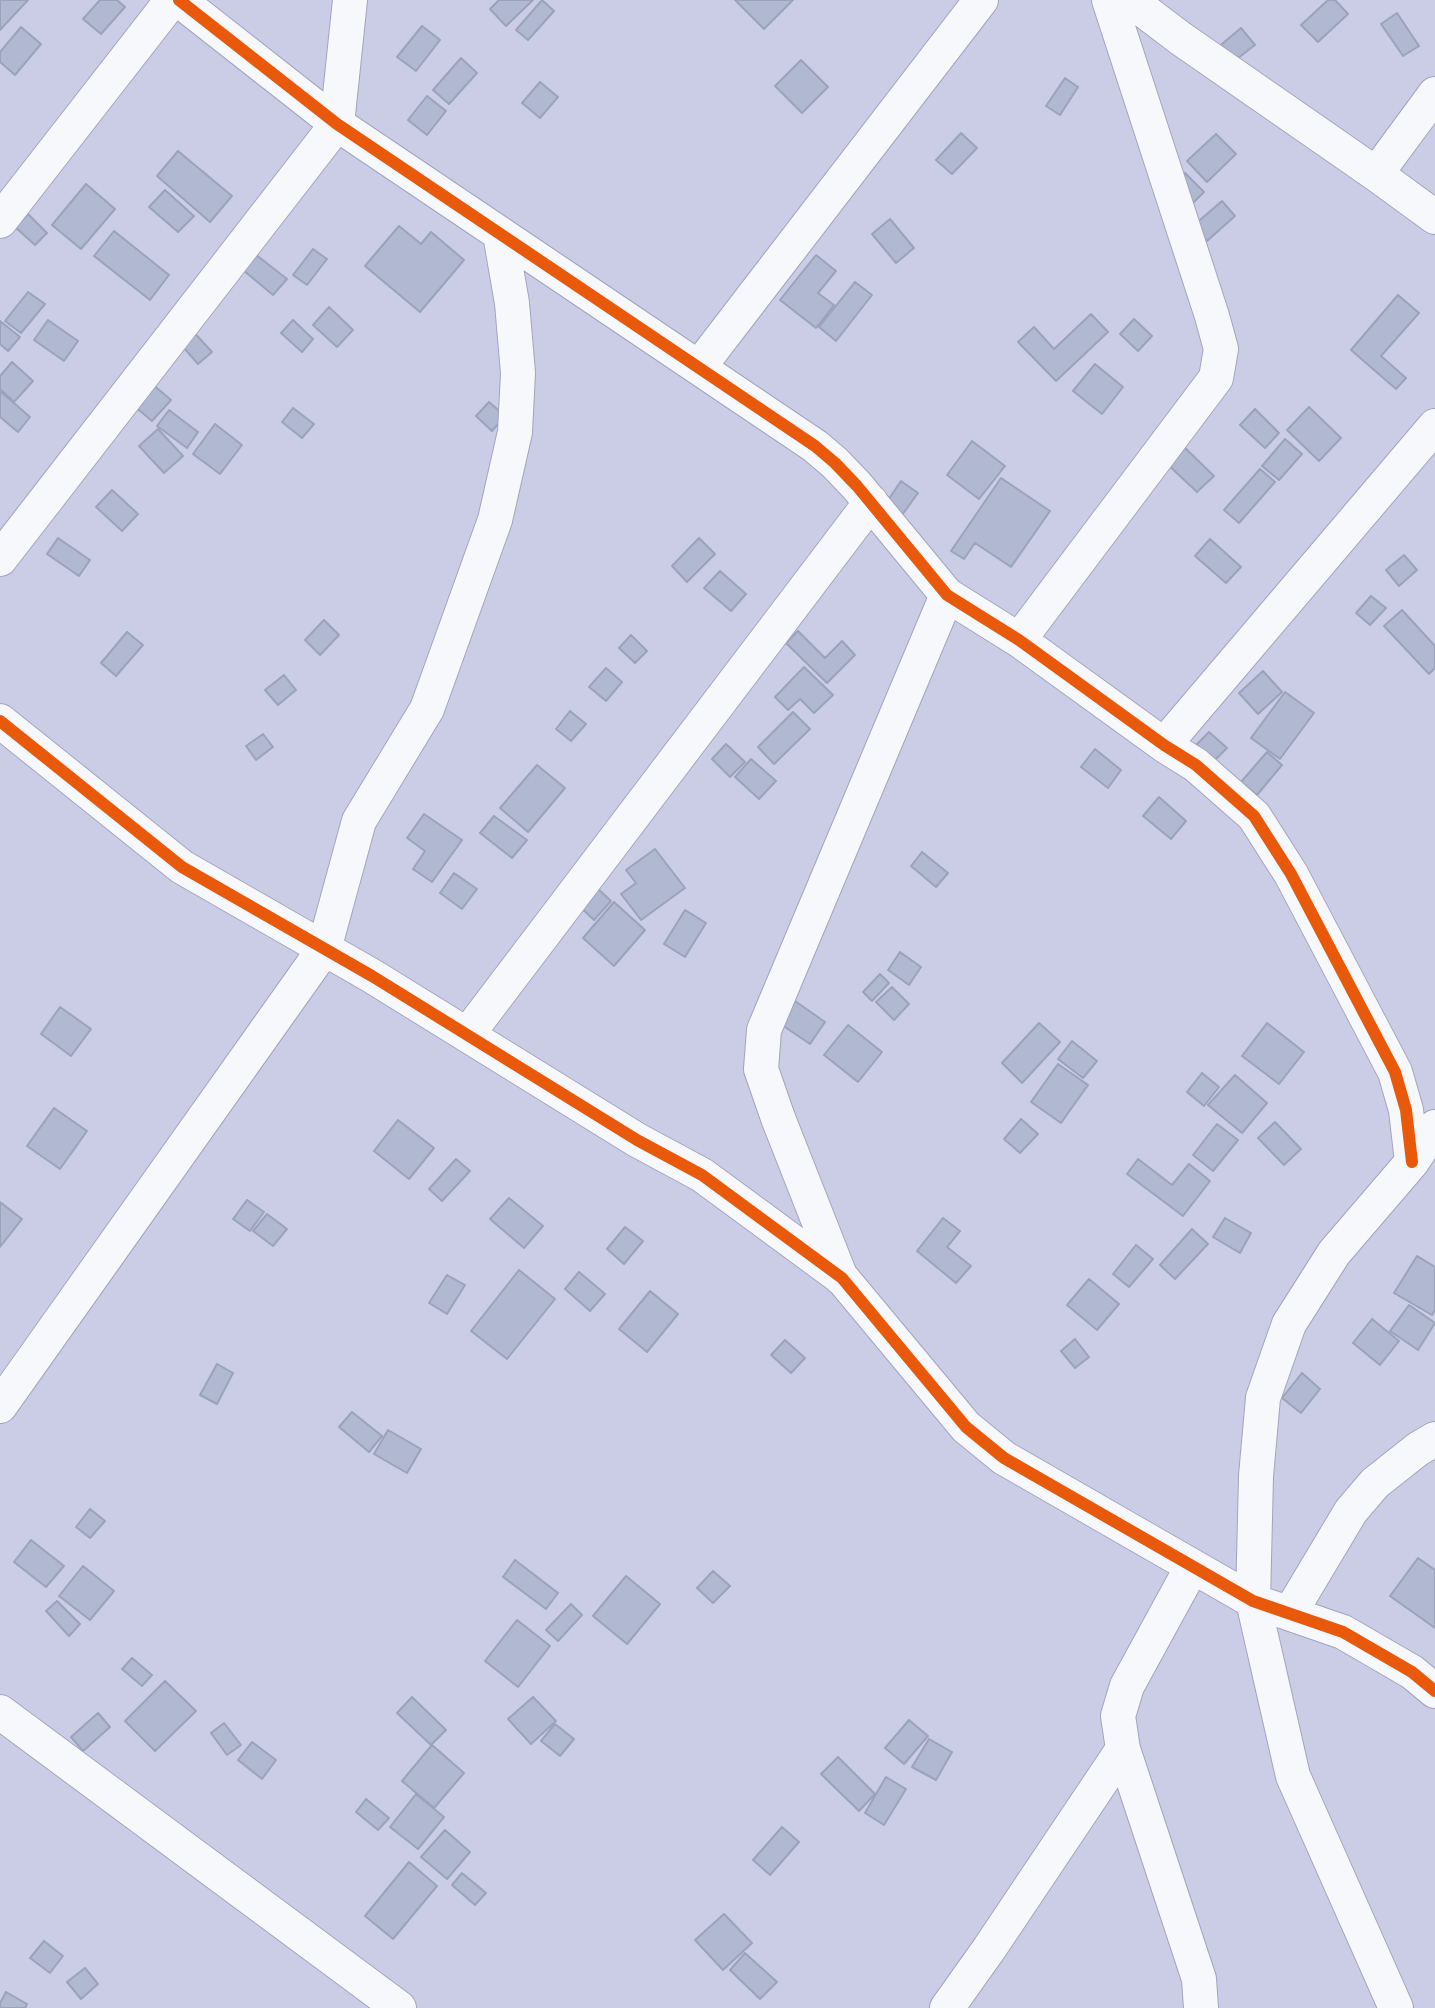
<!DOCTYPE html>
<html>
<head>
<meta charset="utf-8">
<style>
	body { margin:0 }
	canvas { display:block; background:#cbcde7 }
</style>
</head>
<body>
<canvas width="1435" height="2008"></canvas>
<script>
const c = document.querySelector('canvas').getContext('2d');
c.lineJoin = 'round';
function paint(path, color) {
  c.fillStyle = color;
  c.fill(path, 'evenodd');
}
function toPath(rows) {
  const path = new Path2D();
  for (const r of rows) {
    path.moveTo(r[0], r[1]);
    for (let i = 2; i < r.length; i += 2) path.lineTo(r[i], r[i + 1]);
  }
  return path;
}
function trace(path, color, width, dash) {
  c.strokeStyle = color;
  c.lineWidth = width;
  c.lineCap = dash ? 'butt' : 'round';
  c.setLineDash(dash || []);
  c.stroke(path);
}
const building = toPath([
	[0,0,28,0,0,30,0,0],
	[100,0,117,0,125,7,101,34,83,19,100,0],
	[499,0,533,0,506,26,490,9,499,0],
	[542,0,554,11,528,40,516,30,542,0],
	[735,0,793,0,764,29,735,0],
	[1328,0,1335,0,1348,14,1318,42,1301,25,1328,0],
	[1397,13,1419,46,1403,56,1381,24,1397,13],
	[422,26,440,40,416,71,397,57,422,26],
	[21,27,41,44,15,75,0,62,0,52,21,27],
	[1241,28,1255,45,1229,65,1216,49,1241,28],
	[461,58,477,73,449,104,433,90,461,58],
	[801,60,828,87,802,113,775,86,801,60],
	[1065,78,1078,87,1060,115,1046,106,1065,78],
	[540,82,558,97,540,118,522,103,540,82],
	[427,96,446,111,427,135,408,120,427,96],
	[961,133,977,148,952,174,936,160,961,133],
	[1216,134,1236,154,1207,182,1187,161,1216,134],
	[178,151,232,196,210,222,157,176,178,151],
	[1185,173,1204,192,1177,219,1158,199,1185,173],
	[86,184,115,209,81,249,52,225,86,184],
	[165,190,194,216,178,232,149,207,165,190],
	[1222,201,1235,216,1207,241,1193,226,1222,201],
	[28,214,47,233,35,245,15,227,28,214],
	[890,219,914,248,896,263,872,234,890,219],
	[399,226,421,244,431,232,464,260,420,312,365,266,399,226],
	[114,231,169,275,150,300,94,256,114,231],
	[313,249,327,259,307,285,293,275,313,249],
	[250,250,287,279,273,295,237,265,250,250],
	[816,255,836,271,818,293,834,305,816,328,780,300,816,255],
	[855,282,872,295,836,341,819,327,855,282],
	[28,292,45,304,21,333,5,321,28,292],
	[1398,295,1419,313,1381,356,1406,378,1396,389,1351,350,1398,295],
	[329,307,353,330,337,347,313,325,329,307],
	[1091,314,1108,332,1056,381,1018,342,1034,327,1054,349,1091,314],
	[1134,319,1152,336,1138,351,1120,334,1134,319],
	[48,320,78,341,64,361,34,340,48,320],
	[293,320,313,339,302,352,281,333,293,320],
	[0,321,20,337,8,351,0,344,0,321],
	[189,327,212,352,198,364,176,339,189,327],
	[12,362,33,381,14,402,0,389,0,376,12,362],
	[1095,364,1123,387,1102,414,1073,391,1095,364],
	[151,383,171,400,152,421,132,404,151,383],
	[0,391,30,417,18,432,0,417,0,391],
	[489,402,505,416,492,431,476,416,489,402],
	[1309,407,1341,438,1319,461,1287,430,1309,407],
	[293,408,314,424,302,438,282,422,293,408],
	[1255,409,1279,433,1265,448,1240,425,1255,409],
	[169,410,198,432,187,448,157,426,169,410],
	[215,424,242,445,220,474,193,454,215,424],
	[158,429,183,456,164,473,139,446,158,429],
	[1285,439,1302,454,1279,480,1262,466,1285,439],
	[972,441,1005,466,979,499,947,475,972,441],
	[1180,443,1214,476,1197,492,1164,461,1180,443],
	[1260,469,1275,482,1239,523,1224,510,1260,469],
	[1001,478,1050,511,1011,567,975,543,964,559,951,551,1001,478],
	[901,481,918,493,902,515,886,503,901,481],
	[112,490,138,514,122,531,96,507,112,490],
	[58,538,90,560,79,576,47,554,58,538],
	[699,538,715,554,687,582,672,566,699,538],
	[1210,539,1241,567,1226,583,1195,556,1210,539],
	[1404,555,1417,570,1399,586,1386,570,1404,555],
	[720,571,746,594,731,611,704,588,720,571],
	[1371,596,1386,608,1370,625,1356,613,1371,596],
	[1402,610,1435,646,1435,668,1429,674,1384,626,1402,610],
	[324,620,339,635,320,655,305,640,324,620],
	[798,631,825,658,842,641,855,655,827,683,786,643,798,631],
	[127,632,143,645,116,676,101,663,127,632],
	[631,635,647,651,635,663,619,648,631,635],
	[804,667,833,695,814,713,800,699,788,710,775,697,804,667],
	[606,668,622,682,606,701,589,687,606,668],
	[1263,671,1282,692,1258,714,1239,693,1263,671],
	[284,675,296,690,278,705,265,690,284,675],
	[1285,692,1314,713,1280,759,1251,738,1285,692],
	[570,711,586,724,571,741,556,729,570,711],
	[793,712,810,729,774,764,758,747,793,712],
	[1209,732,1227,748,1214,761,1196,745,1209,732],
	[263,734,273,747,256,760,246,746,263,734],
	[726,744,745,762,730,777,712,759,726,744],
	[1095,749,1121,770,1108,788,1081,767,1095,749],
	[1267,752,1282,765,1257,795,1241,782,1267,752],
	[751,759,776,781,759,799,735,777,751,759],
	[537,765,565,788,528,832,500,808,537,765],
	[1159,797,1186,821,1171,839,1143,816,1159,797],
	[424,814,462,840,432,882,413,869,425,851,407,838,424,814],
	[494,816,527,840,512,858,480,833,494,816],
	[655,849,685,888,641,920,621,894,636,883,626,870,655,849],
	[922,852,948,873,936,887,911,866,922,852],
	[454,873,477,889,462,909,440,893,454,873],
	[596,887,611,901,594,920,578,905,596,887],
	[614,902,645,930,614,966,583,938,614,902],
	[685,910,706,923,685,957,664,944,685,910],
	[900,952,921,967,909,985,888,970,900,952],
	[880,974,889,983,872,1001,863,992,880,974],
	[892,987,909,1004,894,1020,876,1002,892,987],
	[795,1001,825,1022,810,1044,779,1023,795,1001],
	[60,1007,91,1029,71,1056,41,1034,60,1007],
	[1039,1023,1060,1042,1022,1083,1002,1063,1039,1023],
	[1267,1023,1304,1052,1279,1084,1242,1056,1267,1023],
	[848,1025,882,1052,858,1082,824,1055,848,1025],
	[1072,1041,1097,1061,1083,1078,1058,1059,1072,1041],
	[1058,1064,1088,1085,1061,1123,1031,1102,1058,1064],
	[1202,1073,1219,1087,1204,1106,1187,1092,1202,1073],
	[1235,1075,1267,1103,1242,1133,1208,1105,1235,1075],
	[54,1108,87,1131,60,1169,27,1146,54,1108],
	[1021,1119,1038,1134,1020,1153,1004,1139,1021,1119],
	[398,1120,434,1148,409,1179,374,1151,398,1120],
	[1275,1122,1301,1149,1284,1165,1258,1138,1275,1122],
	[1217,1124,1238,1140,1213,1171,1193,1155,1217,1124],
	[456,1159,470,1171,442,1201,429,1189,456,1159],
	[1138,1159,1172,1185,1189,1164,1210,1181,1183,1216,1127,1174,1138,1159],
	[509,1198,543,1226,524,1248,490,1219,509,1198],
	[247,1200,264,1212,250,1231,233,1219,247,1200],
	[0,1202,22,1219,0,1247,0,1202],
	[267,1214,287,1229,273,1246,253,1231,267,1214],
	[943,1218,960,1231,947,1247,971,1266,956,1283,917,1251,943,1218],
	[1225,1218,1251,1233,1240,1253,1213,1237,1225,1218],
	[625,1227,643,1241,624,1264,607,1249,625,1227],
	[1192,1229,1208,1244,1175,1279,1160,1265,1192,1229],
	[1136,1245,1153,1259,1129,1287,1113,1274,1136,1245],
	[1417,1256,1435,1267,1435,1310,1432,1315,1394,1293,1417,1256],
	[519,1270,555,1299,507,1359,471,1331,519,1270],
	[579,1272,605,1294,590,1311,565,1289,579,1272],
	[447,1275,465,1285,447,1314,429,1303,447,1275],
	[1089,1279,1119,1304,1097,1330,1067,1305,1089,1279],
	[650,1291,678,1314,647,1352,619,1329,650,1291],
	[1409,1305,1435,1323,1418,1350,1390,1331,1409,1305],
	[1372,1319,1399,1341,1380,1365,1353,1343,1372,1319],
	[1075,1339,1089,1357,1075,1368,1061,1351,1075,1339],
	[785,1340,805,1358,791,1373,771,1355,785,1340],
	[217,1364,233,1373,217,1404,200,1395,217,1364],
	[1302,1373,1320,1389,1301,1413,1282,1398,1302,1373],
	[352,1412,382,1436,369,1452,339,1427,352,1412],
	[388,1430,421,1449,407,1473,374,1454,388,1430],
	[90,1509,105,1521,90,1538,76,1527,90,1509],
	[31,1540,64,1566,46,1587,14,1562,31,1540],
	[1418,1558,1435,1570,1435,1628,1390,1596,1418,1558],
	[515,1560,558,1593,546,1609,503,1577,515,1560],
	[83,1566,114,1591,90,1620,59,1596,83,1566],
	[713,1571,730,1586,713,1603,697,1588,713,1571],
	[626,1576,660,1604,627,1644,593,1616,626,1576],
	[57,1601,80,1624,69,1636,46,1611,57,1601],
	[571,1604,582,1615,558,1641,546,1630,571,1604],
	[517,1620,550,1646,518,1687,485,1661,517,1620],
	[132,1658,152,1675,142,1686,122,1669,132,1658],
	[165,1681,196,1711,155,1751,125,1721,165,1681],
	[412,1697,446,1730,431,1745,397,1713,412,1697],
	[533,1697,556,1721,531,1744,508,1719,533,1697],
	[98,1713,110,1727,83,1751,71,1737,98,1713],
	[909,1720,928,1736,904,1764,885,1748,909,1720],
	[224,1723,241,1745,227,1755,211,1733,224,1723],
	[555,1724,574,1739,560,1756,541,1741,555,1724],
	[929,1739,952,1752,936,1780,912,1767,929,1739],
	[252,1742,276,1760,262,1779,238,1760,252,1742],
	[432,1745,464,1773,434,1808,402,1781,432,1745],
	[838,1757,875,1794,859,1811,821,1774,838,1757],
	[886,1777,906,1789,884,1825,865,1813,886,1777],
	[416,1794,444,1817,418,1849,390,1827,416,1794],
	[366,1799,389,1818,378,1830,356,1812,366,1799],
	[782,1827,799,1842,770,1875,753,1860,782,1827],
	[445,1830,470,1852,447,1879,421,1857,445,1830],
	[409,1862,437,1886,393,1939,365,1916,409,1862],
	[462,1873,486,1893,475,1905,452,1885,462,1873],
	[724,1914,752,1943,723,1970,695,1940,724,1914],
	[44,1941,63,1956,50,1973,30,1958,44,1941],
	[745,1953,777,1982,760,1999,730,1970,745,1953],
	[85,1968,98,1984,81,1999,67,1982,85,1968],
	[6,1992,27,2004,25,2008,0,2008,0,2003,6,1992]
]);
paint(building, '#b1b8d2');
trace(building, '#9ba3bb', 2);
const street = toPath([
	[179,0,337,124,815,446,835,463,857,486,947,595,1019,640,1164,745,1196,765,1254,816,1291,874,1395,1072,1406,1110,1412,1162],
	[1130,0,1180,38,1376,174,1435,217],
	[1376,174,1435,94],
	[0,221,172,0],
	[699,367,981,0],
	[0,559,337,124,350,0],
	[1019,640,1216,378,1221,349,1212,316,1109,0],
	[0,721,182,867,372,976,637,1140,702,1175,842,1278,966,1427,1004,1458,1253,1601,1343,1632,1412,1672,1435,1691],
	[1164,745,1435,426],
	[467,1035,871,502],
	[841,1278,778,1118,761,1069,764,1030,947,595],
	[0,1406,324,949,359,821,427,709,495,520,515,432,518,373,512,303,500,234],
	[1192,1567,1127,1686,1118,1716,1123,1749,1199,1979,1201,2008],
	[1290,1613,1351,1511,1375,1483,1418,1449,1435,1439],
	[0,1712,399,2008],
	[947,2008,989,1949,1123,1749],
	[1396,2008,1293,1776,1253,1601,1256,1476,1263,1398,1289,1324,1334,1253,1412,1162,1435,1127]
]);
trace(street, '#a3a4be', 36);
trace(street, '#f7f8fb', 34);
trace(toPath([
	[179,0,337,124,815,446,835,463,857,486,947,595,1019,640,1164,745,1196,765,1254,816,1291,874,1395,1072,1406,1110,1412,1162],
	[0,721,182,867,372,976,637,1140,702,1175,842,1278,966,1427,1004,1458,1253,1601,1343,1632,1412,1672,1435,1691]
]), '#e8590c', 12);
</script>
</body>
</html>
